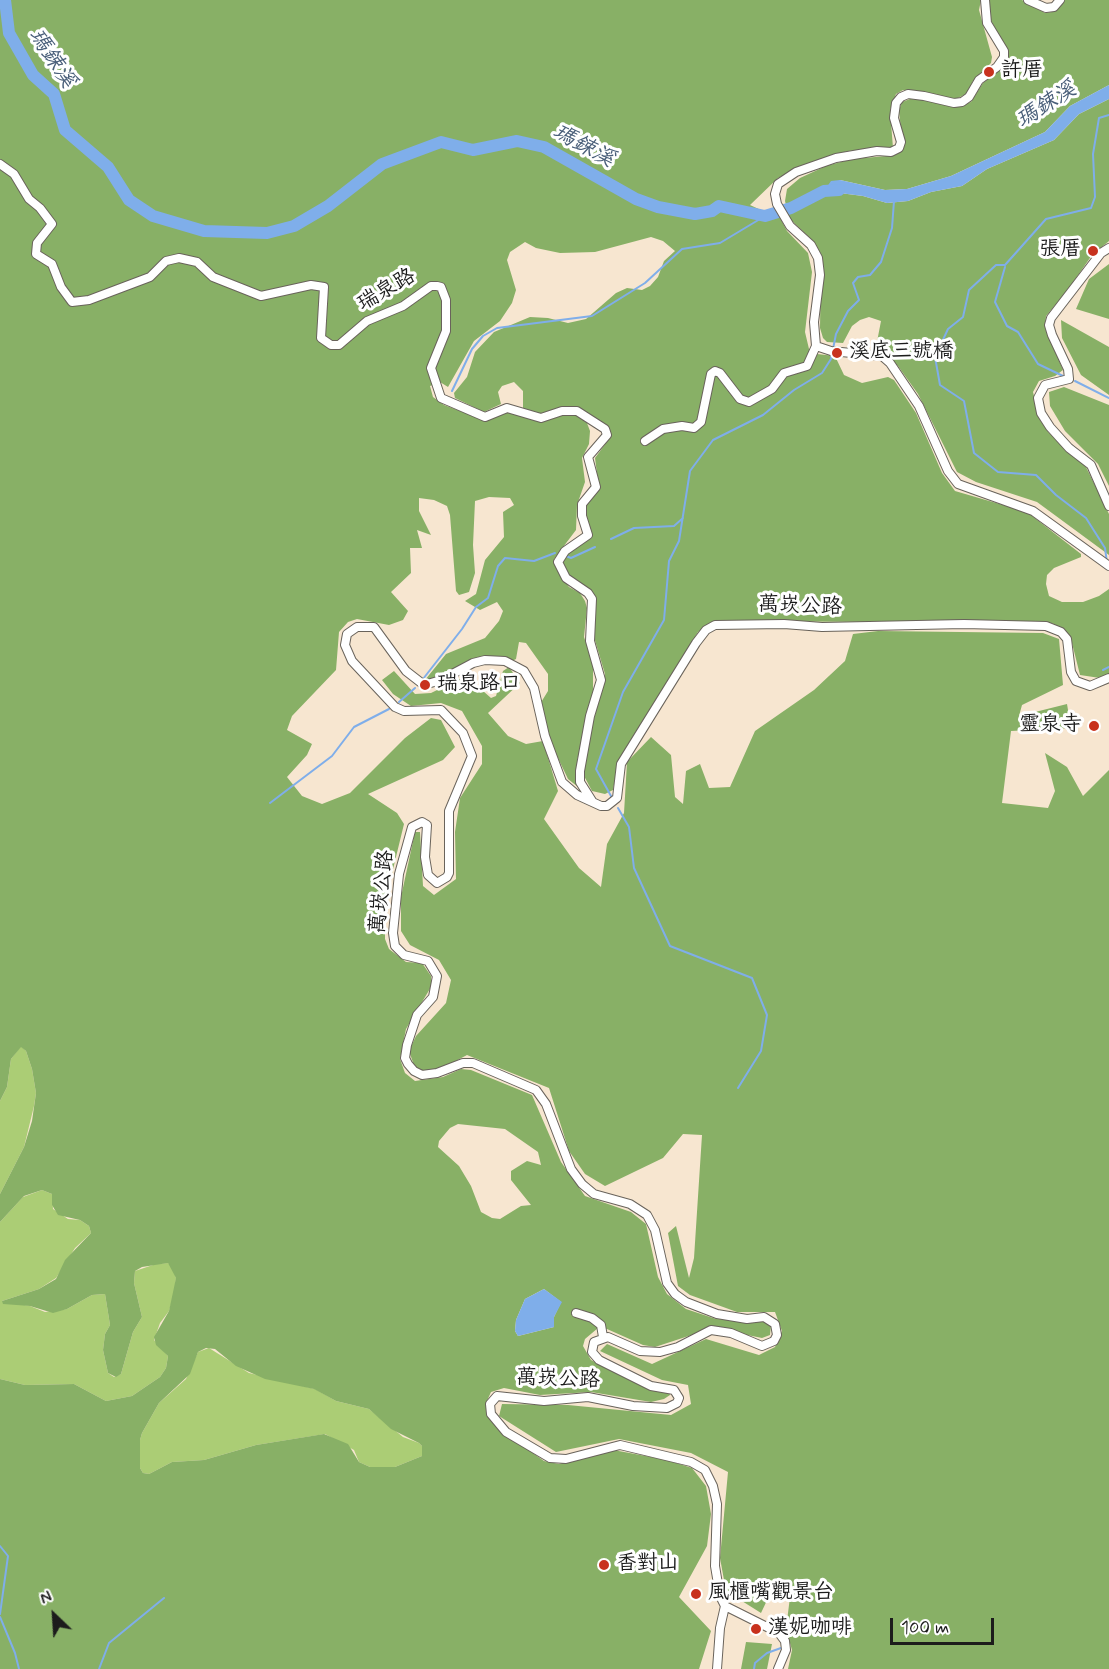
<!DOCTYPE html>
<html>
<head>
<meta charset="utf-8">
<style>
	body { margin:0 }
	#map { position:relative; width:1109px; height:1669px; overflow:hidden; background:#f7e6d0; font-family:Mynerve,sans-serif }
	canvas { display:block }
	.north { position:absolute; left:24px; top:1585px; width:60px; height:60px; -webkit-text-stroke:4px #fff; paint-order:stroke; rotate:335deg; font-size:16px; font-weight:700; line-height:24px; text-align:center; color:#1c1c1c }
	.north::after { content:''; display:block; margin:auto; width:21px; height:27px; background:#1c1c1c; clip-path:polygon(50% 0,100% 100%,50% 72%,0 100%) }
	.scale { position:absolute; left:890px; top:1618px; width:104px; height:27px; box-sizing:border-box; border:3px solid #1c1c1c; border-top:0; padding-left:8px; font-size:18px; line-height:21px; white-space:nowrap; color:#1c1c1c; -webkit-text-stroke:4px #fff; paint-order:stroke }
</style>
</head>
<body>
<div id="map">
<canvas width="1109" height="1669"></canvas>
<div class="north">N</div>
<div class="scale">100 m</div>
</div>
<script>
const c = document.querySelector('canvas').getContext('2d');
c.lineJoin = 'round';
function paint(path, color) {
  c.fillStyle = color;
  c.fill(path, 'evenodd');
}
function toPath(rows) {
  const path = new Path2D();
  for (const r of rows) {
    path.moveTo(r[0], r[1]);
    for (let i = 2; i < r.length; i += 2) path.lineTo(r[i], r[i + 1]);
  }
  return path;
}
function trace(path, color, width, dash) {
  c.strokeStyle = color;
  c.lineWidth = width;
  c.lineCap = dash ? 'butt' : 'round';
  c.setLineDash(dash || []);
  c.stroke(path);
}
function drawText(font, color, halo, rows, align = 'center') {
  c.font = font + ' Mynerve,"LXGW WenKai TC",sans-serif';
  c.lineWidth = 6;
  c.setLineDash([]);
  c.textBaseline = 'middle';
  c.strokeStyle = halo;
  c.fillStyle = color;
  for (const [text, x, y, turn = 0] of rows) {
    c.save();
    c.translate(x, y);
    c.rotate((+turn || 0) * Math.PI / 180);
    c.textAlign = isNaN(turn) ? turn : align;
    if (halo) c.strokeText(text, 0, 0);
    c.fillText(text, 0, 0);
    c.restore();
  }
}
paint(toPath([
	[21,1046,26,1051,32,1069,36,1093,34,1106,24,1147,0,1194,0,1101,7,1087,11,1059],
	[42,1190,52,1194,53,1209,68,1219,80,1220,89,1226,91,1233,75,1248,56,1278,39,1289,2,1301,30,1306,45,1312,67,1309,92,1295,105,1294,110,1325,105,1334,103,1350,108,1373,114,1377,121,1374,133,1332,142,1317,134,1283,135,1271,156,1264,168,1263,173,1267,176,1278,175,1292,169,1311,160,1323,154,1340,168,1356,166,1368,160,1377,132,1396,106,1401,74,1384,25,1385,0,1379,0,1222,23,1197],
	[209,1348,249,1373,315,1389,336,1401,369,1409,403,1437,419,1443,422,1446,422,1456,395,1467,370,1467,359,1462,354,1450,325,1434,256,1445,204,1460,172,1462,149,1474,143,1473,140,1468,140,1440,142,1433,159,1403,186,1379,198,1352]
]), '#abcd75');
paint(toPath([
	[0,0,981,0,979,10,992,57,991,63,973,81,966,94,956,99,903,90,896,94,890,110,893,148,848,151,797,168,778,178,750,205,763,211,775,208,787,231,808,253,812,272,805,332,809,349,817,354,835,356,844,375,862,383,888,377,894,380,916,413,942,473,955,491,1027,512,1081,554,1081,557,1054,568,1047,575,1046,584,1049,596,1062,602,1083,602,1099,596,1109,589,1109,674,1100,678,1080,675,1071,639,1066,631,1052,623,717,621,698,632,630,741,617,767,613,790,605,794,592,791,583,774,583,764,605,674,594,637,595,602,592,593,568,576,561,562,566,554,591,535,585,513,587,504,599,489,595,458,609,439,609,429,607,425,578,407,535,414,523,408,523,391,514,382,502,386,498,392,501,404,484,412,455,398,454,393,467,377,475,352,494,332,530,317,548,318,568,323,586,319,616,293,627,288,642,290,650,286,658,277,664,261,675,251,663,241,651,237,595,252,560,253,536,248,525,242,510,252,507,260,516,290,512,303,500,321,474,341,448,387,440,382,430,386,433,397,444,405,484,420,496,414,510,412,542,421,557,415,575,414,587,423,590,431,589,444,582,458,585,482,577,505,576,530,554,559,561,576,569,587,580,593,585,601,587,608,584,637,593,663,593,694,577,761,578,787,568,779,547,735,540,704,548,691,548,674,526,643,519,642,516,659,512,661,497,656,476,659,428,683,425,680,446,654,485,638,499,621,503,611,497,602,480,610,465,601,476,594,485,560,504,537,503,512,514,505,510,498,489,497,475,501,473,545,475,573,469,592,459,595,456,591,450,515,447,506,434,500,419,498,419,511,431,535,417,530,422,548,410,548,411,573,391,592,408,611,403,620,389,625,357,619,348,622,339,632,336,670,292,716,287,730,312,744,307,755,287,777,302,796,322,804,350,793,405,738,431,718,441,720,455,747,443,760,368,794,397,813,404,824,385,902,385,939,389,949,406,962,422,963,431,976,431,987,406,1029,400,1059,405,1073,415,1081,443,1077,461,1069,471,1070,532,1095,561,1162,585,1196,631,1212,646,1224,658,1277,667,1294,686,1309,716,1319,767,1321,771,1325,770,1335,762,1338,713,1328,655,1347,643,1345,607,1329,598,1328,585,1339,583,1346,591,1360,643,1386,669,1392,670,1395,664,1399,651,1402,591,1392,540,1395,504,1388,491,1392,486,1403,490,1416,499,1429,544,1461,559,1464,608,1449,667,1460,692,1468,706,1486,711,1514,707,1546,679,1597,711,1631,699,1669,0,1669,0,1379,25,1385,74,1384,106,1401,132,1396,160,1377,166,1368,168,1356,156,1345,154,1337,169,1311,176,1278,168,1263,142,1267,135,1271,134,1283,142,1317,133,1332,121,1374,116,1377,108,1373,103,1350,105,1334,110,1325,105,1294,92,1295,67,1309,53,1313,30,1306,3,1304,2,1301,39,1289,56,1279,65,1260,91,1233,89,1226,80,1220,58,1215,52,1205,52,1194,42,1190,24,1196,0,1222,0,1194,24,1147,32,1121,36,1093,32,1069,26,1051,21,1047,11,1059,7,1087,0,1101],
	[458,1124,505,1129,538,1152,541,1165,527,1161,511,1171,511,1180,531,1205,521,1206,500,1219,492,1218,481,1212,471,1186,459,1166,438,1147,439,1141,450,1128],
	[544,1289,561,1302,554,1317,554,1327,518,1336,515,1331,516,1320,525,1299],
	[206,1348,215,1349,236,1366,265,1379,314,1389,336,1401,369,1409,391,1429,419,1443,422,1446,422,1456,395,1467,370,1467,359,1462,348,1444,324,1434,256,1445,204,1460,172,1462,149,1474,143,1473,140,1468,140,1440,142,1433,159,1403,190,1374,198,1352],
	[989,0,1022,0,1045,13,1052,12,1064,0,1109,0,1109,85,1070,106,1045,132,951,176,907,189,885,190,840,180,824,191,863,196,887,203,908,201,931,192,962,186,987,169,1054,140,1079,114,1109,99,1109,241,1092,255,1067,291,1046,316,1045,328,1063,370,1055,376,1039,381,1033,392,1040,420,1049,433,1085,465,1109,514,1109,555,1037,502,976,482,957,472,918,394,898,366,876,347,881,321,869,317,860,320,852,326,843,343,827,342,823,338,820,328,821,257,813,241,789,218,785,201,787,189,800,178,826,166,852,159,887,156,903,150,899,110,902,102,910,99,924,100,952,107,971,102,983,83,1005,66,1008,55,989,16],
	[1109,264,1109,319,1076,309,1089,279],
	[1061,320,1109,347,1109,395,1081,375,1062,338],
	[1064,387,1109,405,1109,486,1098,464,1065,431,1050,406,1049,392],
	[878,631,1043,633,1059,639,1063,685,1022,705,1019,716,1067,704,1071,728,1011,731,1002,803,1048,808,1055,791,1045,753,1067,767,1083,796,1109,770,1109,1669,788,1669,792,1650,786,1629,790,1597,770,1594,761,1613,726,1591,720,1558,728,1472,691,1453,619,1439,556,1452,499,1416,502,1404,568,1405,671,1415,691,1404,688,1385,662,1380,600,1351,607,1344,652,1364,706,1339,759,1355,775,1347,782,1331,775,1312,737,1312,690,1295,678,1286,668,1233,676,1226,689,1278,694,1258,702,1135,683,1134,663,1158,605,1186,585,1174,569,1151,549,1088,467,1055,427,1076,416,1071,409,1051,416,1036,446,1003,451,980,439,960,410,945,401,931,401,897,415,832,420,832,423,886,434,895,456,879,455,832,460,798,482,764,482,746,462,711,441,703,411,706,393,694,382,680,394,671,415,694,431,693,466,676,491,698,496,696,503,671,509,667,520,683,488,713,508,736,526,744,543,741,558,791,544,819,579,868,601,887,607,844,624,813,627,762,651,737,671,755,675,797,683,804,686,771,700,764,709,788,730,787,755,731,814,690,845,661,853,634],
	[746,1642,772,1644,767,1669,741,1669]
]), '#88b066');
paint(toPath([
	[1109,85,1109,99,1079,114,1054,140,987,169,962,186,931,192,908,201,887,203,863,196,824,191,831,181,840,180,885,190,907,189,951,176,1045,132,1070,106],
	[544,1289,562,1302,554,1317,554,1327,518,1336,515,1331,516,1320,525,1299]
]), '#7faeea');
trace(toPath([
	[1005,267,995,302,1007,326,1018,332,1038,364,1063,376],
	[1075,381,1109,398],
	[452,391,472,349,483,336,497,328,592,316,645,283,682,249,720,243,765,216],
	[611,539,634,528,674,526,683,518],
	[566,556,571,558,595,547],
	[1107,563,1105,548,1086,518,1056,495,1036,475,998,472,974,453,964,401,940,385,935,357,948,329,963,317,969,290,996,265,1005,265,1046,219,1091,208,1095,197,1093,154,1099,118,1109,115],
	[1103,670,1109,667],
	[423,679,462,629,476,607,488,598,498,566,505,558,534,561,555,553],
	[399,702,415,688],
	[611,796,596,769,623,692,664,620,669,561,679,541,690,471,713,440,763,415,794,390,822,373,831,359,836,334,848,311,859,300,853,283,858,277,870,275,881,262,892,228,894,201],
	[270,803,332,756,354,727,389,709],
	[618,808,629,827,634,868,670,946,752,978,767,1015,761,1051,738,1088],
	[0,1546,8,1556,0,1614],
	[0,1617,15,1653,19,1669],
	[99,1669,109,1643,164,1598],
	[754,1669,755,1663,767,1653,781,1648]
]), '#7faeea', 2);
trace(toPath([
	[5,0,9,33,33,75,54,94,65,130,108,167,129,200,153,216,204,231,267,233,294,226,328,206,382,164,441,142,473,150,517,141,544,147,636,199,658,207,695,214,712,211,719,206,765,216,791,208,824,191,839,190]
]), '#7faeea', 12);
const minor = toPath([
	[985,0,987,23,1004,51,1004,57,997,67,979,80,969,97,962,102,954,103,924,96,908,94,901,97,896,103,894,118,901,142,899,148,891,152,877,151,836,158,796,172,778,184,775,194,777,204,790,226,811,245,818,258,820,275,814,322,816,346,831,351,882,356,890,363,919,406,948,471,958,484,1033,511,1109,566],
	[1028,0,1046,8,1054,7,1060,0],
	[0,164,14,174,29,199,40,208,52,224,37,243,36,254,52,264,61,287,72,302,89,300,150,277,166,261,179,258,197,262,213,277,261,296,311,285,324,287,321,338,331,345,339,345,367,321,403,306,431,286,437,286,441,287,446,300,446,331,431,368,441,398,485,417,507,408,541,418,562,411,577,411,605,429,607,435,588,457,596,487,582,504,582,516,588,535,565,551,558,562,566,578,588,593,592,599,590,641,601,680,590,716,580,771,580,782,592,801],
	[1109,248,1101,253,1051,318,1049,325,1052,335,1068,369,1069,379,1045,385,1038,398,1041,413,1050,427,1069,448,1091,465,1109,506],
	[645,441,663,429,682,426,694,428,701,422,711,374,715,371,720,373,740,399,749,402,772,389,784,373,807,366,816,346],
	[576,1313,592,1318,601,1325,603,1337],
	[725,1606,720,1596,715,1566,717,1504,713,1486,705,1470,691,1462,620,1445,566,1459,550,1458,506,1432,491,1414,490,1404,497,1396,544,1401,588,1397,633,1406,667,1408,677,1403,679,1398,674,1390,651,1386,599,1360,592,1352,594,1342,608,1337,640,1351,660,1352,678,1347,711,1330,731,1333,762,1346,774,1341,777,1335,775,1324,764,1317,747,1319,717,1314,686,1302,675,1294,667,1283,655,1230,647,1215,630,1204,594,1194,582,1184,571,1169,546,1104,536,1090,473,1063,463,1063,437,1073,422,1075,414,1071,408,1064,405,1058,407,1045,417,1015,433,997,437,976,428,961,404,955,395,946,393,933,399,874,412,827,422,822,427,825,425,857,428,875,437,883,447,877,449,873,449,811,472,756,463,733,441,710,404,711,395,707,352,661,345,645,347,634,357,627,374,627,406,671,424,685,441,680,473,663,485,660,505,661,524,671,534,688,545,736,562,782,577,795,601,806,607,806,617,798,621,764,696,643,706,630,715,625,784,624,822,627,964,624,1046,626,1061,632,1067,639,1071,672,1076,681,1090,686,1109,678],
	[725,1606,779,1633,785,1641,786,1650,778,1669],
	[717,1669,720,1628,725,1606]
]);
trace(minor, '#69635b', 10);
trace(minor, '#fff', 8);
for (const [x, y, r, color] of [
	[989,72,6,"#c8321e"],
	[1093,251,6,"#c8321e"],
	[837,353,6,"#c8321e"],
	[425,685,6,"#c8321e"],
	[1094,726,6,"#c8321e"],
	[604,1565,6,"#c8321e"],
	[696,1594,6,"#c8321e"],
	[756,1629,6,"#c8321e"]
]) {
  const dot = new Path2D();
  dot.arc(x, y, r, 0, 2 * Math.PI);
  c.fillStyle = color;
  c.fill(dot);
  trace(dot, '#fff', 2);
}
drawText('21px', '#1c1c1c', '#fff', [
	["許厝",1001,72],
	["張厝",1081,251,"right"],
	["溪底三號橋",849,353],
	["瑞泉路口",437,685],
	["靈泉寺",1082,726,"right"],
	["香對山",616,1565],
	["風櫃嘴觀景台",708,1594],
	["漢妮咖啡",768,1629]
], 'left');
drawText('21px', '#1c1c1c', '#fff', [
	["瑞泉路",387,291,-30],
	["萬崁公路",800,607,2],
	["萬崁公路",383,892,-84],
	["萬崁公路",558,1380,2]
]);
drawText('italic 22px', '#495e79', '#fff', [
	["瑪鋉溪",51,59,56],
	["瑪鋉溪",1047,106,-33],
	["瑪鋉溪",583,147,28]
]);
</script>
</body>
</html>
